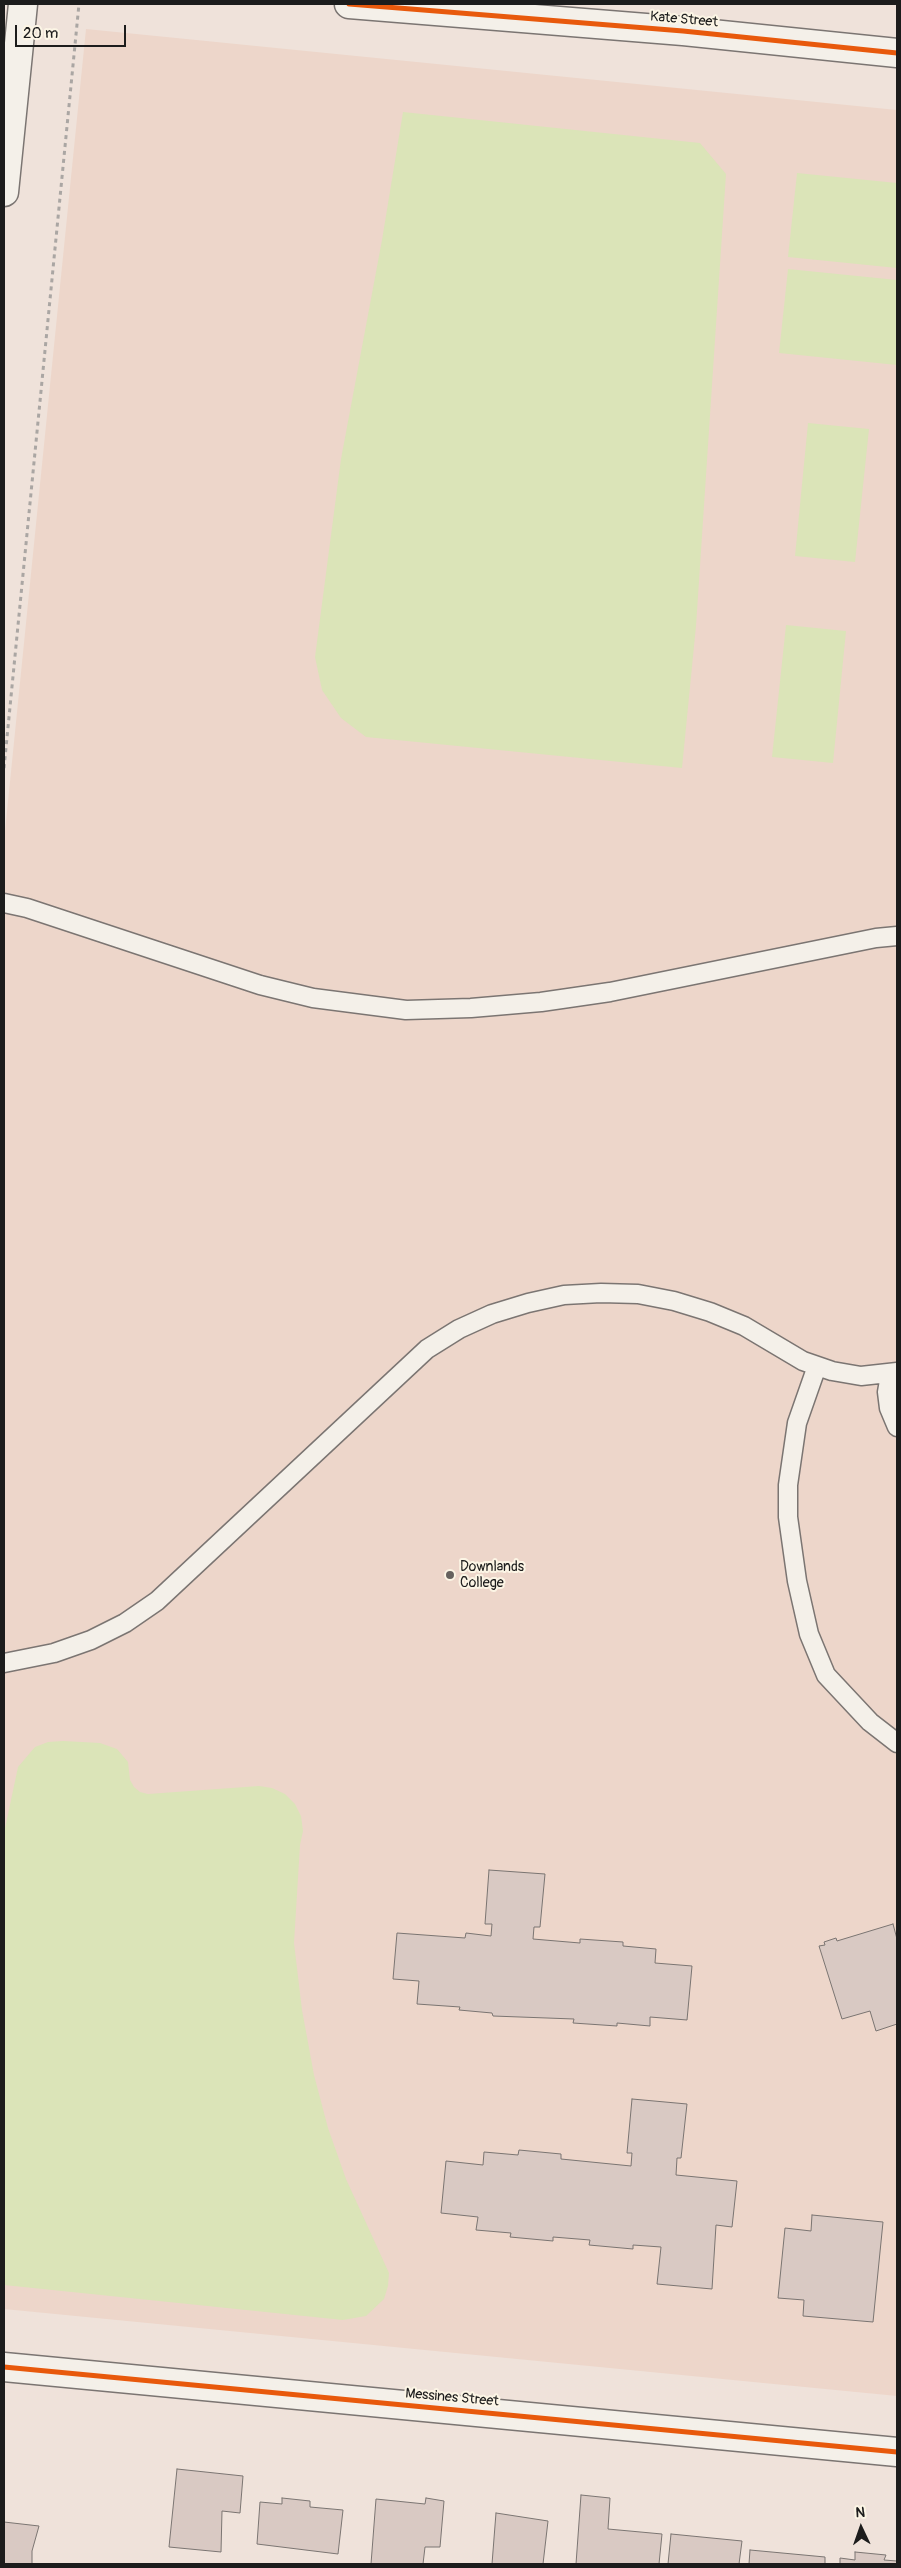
<!DOCTYPE html>
<html>
<head>
<meta charset="utf-8">
<style>
	body { margin:0 }
	#map { position:relative; width:901px; height:2568px; overflow:hidden; background:#efe2da; font-family:Pangolin,sans-serif }
	canvas { display:block }
	.frame { position:absolute; inset:0; border:5px solid #1c1c1c; pointer-events:none }
	.north { position:absolute; left:836px; top:2503px; width:50px; height:50px; -webkit-text-stroke:4px #fcf5e5; paint-order:stroke; rotate:357deg; font-size:14px; font-weight:700; line-height:20px; text-align:center; color:#1c1c1c }
	.north::after { content:''; display:block; margin:auto; width:18px; height:22px; background:#1c1c1c; clip-path:polygon(50% 0,100% 100%,50% 72%,0 100%) }
	.scale { position:absolute; left:15px; top:25px; width:111px; height:22px; box-sizing:border-box; border:2px solid #1c1c1c; border-top:0; padding-left:6px; font-size:15px; line-height:18px; white-space:nowrap; color:#1c1c1c; -webkit-text-stroke:4px #fcf5e5; paint-order:stroke }
</style>
</head>
<body>
<div id="map">
<canvas width="901" height="2568"></canvas>
<div class="frame"></div>
<div class="north">N</div>
<div class="scale">20 m</div>
</div>
<script>
const c = document.querySelector('canvas').getContext('2d');
c.lineJoin = 'round';
function paint(path, color) {
  c.fillStyle = color;
  c.fill(path, 'evenodd');
}
function toPath(rows) {
  const path = new Path2D();
  for (const r of rows) {
    path.moveTo(r[0], r[1]);
    for (let i = 2; i < r.length; i += 2) path.lineTo(r[i], r[i + 1]);
  }
  return path;
}
function trace(path, color, width, dash) {
  c.strokeStyle = color;
  c.lineWidth = width;
  c.lineCap = dash ? 'butt' : 'round';
  c.setLineDash(dash || []);
  c.stroke(path);
}
function drawText(font, color, halo, rows, align = 'center') {
  c.font = font + ' Pangolin,sans-serif';
  c.lineWidth = 4;
  c.setLineDash([]);
  c.textBaseline = 'middle';
  c.strokeStyle = halo;
  c.fillStyle = color;
  for (const [text, x, y, turn = 0] of rows) {
    c.save();
    c.translate(x, y);
    c.rotate((+turn || 0) * Math.PI / 180);
    c.textAlign = isNaN(turn) ? turn : align;
    if (halo) c.strokeText(text, 0, 0);
    c.fillText(text, 0, 0);
    c.restore();
  }
}
paint(toPath([
	[86,29,897,110,897,2396,4,2309,4,841]
]), '#edd6ca');
paint(toPath([
	[403,112,700,143,726,174,696,626,682,768,366,737,341,718,322,690,315,657,341,459,382,240],
	[797,173,897,183,897,268,788,257],
	[788,269,897,280,897,365,779,353],
	[808,423,869,429,855,562,795,556],
	[786,625,846,631,833,763,772,757],
	[63,1741,100,1743,117,1749,128,1762,130,1780,134,1787,140,1792,148,1794,259,1786,272,1788,285,1794,295,1804,301,1816,303,1831,300,1845,294,1943,302,2010,314,2075,328,2128,346,2179,389,2273,388,2286,384,2299,366,2316,343,2320,4,2285,4,1833,18,1767,35,1747,48,1742]
]), '#dbe4b8');
const building = toPath([
	[489,1870,545,1874,540,1927,534,1927,533,1939,580,1943,580,1939,623,1942,623,1946,656,1949,655,1963,692,1966,687,2020,650,2017,650,2026,617,2023,617,2026,573,2023,574,2019,493,2016,492,2013,459,2010,460,2007,417,2004,419,1981,393,1979,397,1933,465,1938,466,1933,491,1936,492,1924,485,1924,489,1870],
	[893,1924,897,1939,897,2024,876,2031,870,2011,842,2019,819,1946,825,1945,824,1942,836,1938,837,1941,893,1924],
	[632,2099,687,2104,681,2158,677,2158,676,2175,737,2181,732,2227,716,2225,712,2289,657,2284,661,2247,633,2245,633,2249,589,2245,590,2240,553,2237,553,2241,510,2237,511,2233,476,2230,478,2217,441,2213,446,2161,483,2165,484,2152,518,2155,519,2150,561,2154,561,2159,631,2166,632,2153,627,2153,632,2099],
	[812,2215,883,2222,873,2322,803,2316,804,2300,778,2298,785,2228,811,2231,812,2215],
	[177,2469,243,2476,240,2513,222,2511,221,2552,169,2547,177,2469],
	[581,2495,610,2498,608,2529,662,2534,659,2564,576,2564,581,2495],
	[282,2498,310,2501,310,2507,343,2510,338,2554,257,2544,260,2502,282,2504,282,2498],
	[426,2498,444,2501,440,2547,425,2547,423,2564,371,2564,376,2499,425,2504,426,2498],
	[496,2513,548,2521,543,2564,492,2564,496,2513],
	[4,2522,39,2526,32,2551,32,2564,4,2564,4,2522],
	[671,2534,742,2541,739,2564,668,2564,671,2534],
	[750,2550,825,2557,825,2564,749,2564,750,2550],
	[855,2552,886,2555,884,2560,897,2561,897,2564,840,2564,840,2558,855,2560,855,2552]
]);
paint(building, '#d9c9c3');
trace(building, '#7b7572', 1);
const service = toPath([
	[4,903,27,908,260,985,313,998,406,1010,471,1008,541,1002,610,992,876,938,897,936],
	[817,1366,797,1423,788,1485,788,1517,797,1581,809,1634,826,1675,870,1722,897,1743],
	[890,1375,887,1392,889,1408,897,1427],
	[4,1663,54,1653,91,1640,125,1623,157,1601,427,1349,459,1329,492,1314,528,1303,564,1295,601,1293,638,1294,674,1301,710,1312,744,1326,803,1361,832,1371,861,1376,897,1372]
]);
const minor = toPath([
	[349,4,683,31,897,53],
	[4,2367,897,2452]
]);
const trunk = toPath([
	[4,192,23,4]
]);
trace(service, '#7b7572', 21);
trace(minor, '#7b7572', 31);
trace(trunk, '#7b7572', 31);
trace(toPath([
	[4,768,79,4]
]), '#aaa6a3', 3, [4, 4]);
trace(service, '#f4f0e9', 18);
trace(minor, '#f4f0e9', 28);
trace(trunk, '#f4f0e9', 28);
trace(toPath([
	[349,4,683,31,897,53],
	[4,2367,897,2452]
]), '#e8590c', 5);
for (const [x, y, r, color] of [
	[450,1575,5,"#66615e"]
]) {
  const dot = new Path2D();
  dot.arc(x, y, r, 0, 2 * Math.PI);
  c.fillStyle = color;
  c.fill(dot);
  trace(dot, '#fcf5e5', 2);
}
drawText('14px', '#1c1c1c', '#fcf5e5', [
	["Kate Street",684,20,5],
	["Messines Street",452,2398,5]
]);
drawText('14px', '#1c1c1c', '#fcf5e5', [
	["Downlands",460,1567],
	["College",460,1583]
], 'left');
</script>
</body>
</html>
